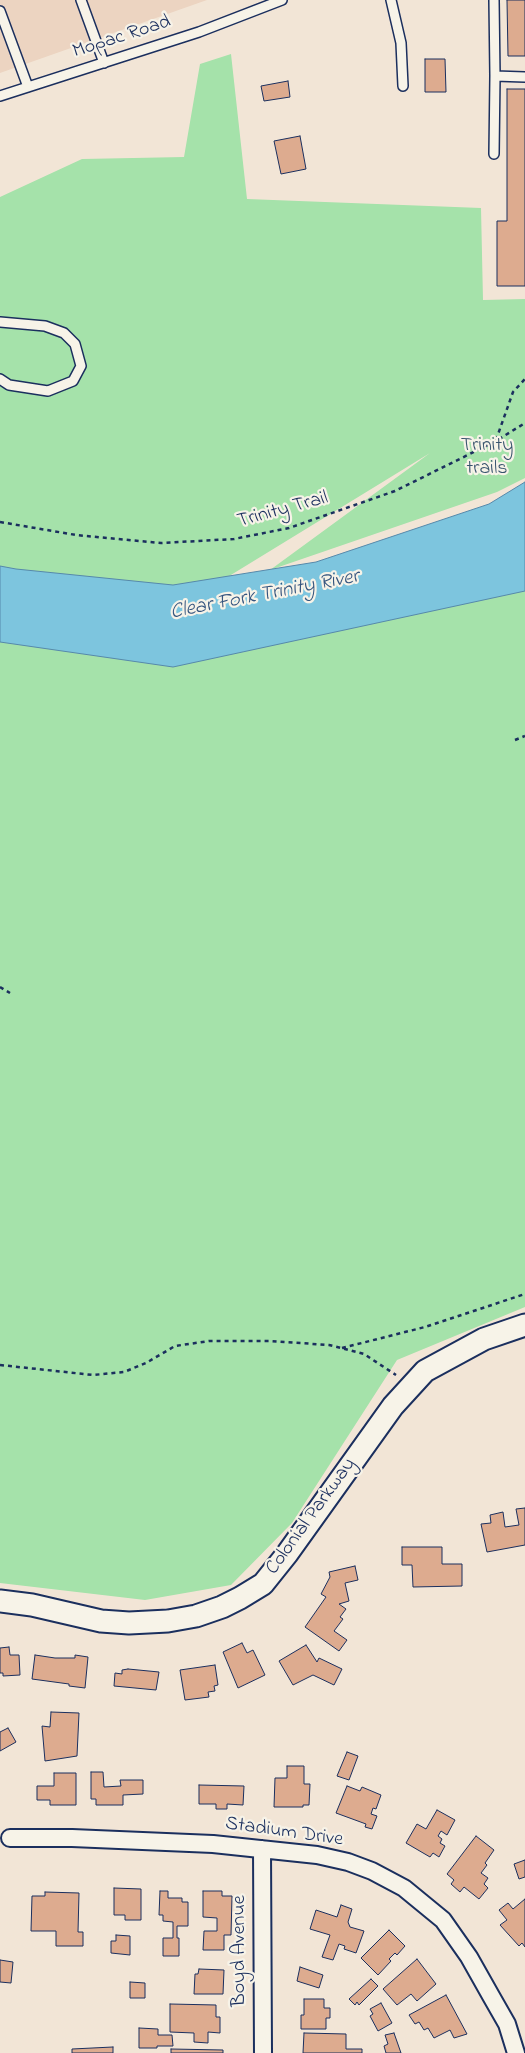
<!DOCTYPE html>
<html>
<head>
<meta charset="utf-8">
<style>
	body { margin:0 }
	canvas { display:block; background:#f2e5d6 }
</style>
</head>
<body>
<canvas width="525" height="2053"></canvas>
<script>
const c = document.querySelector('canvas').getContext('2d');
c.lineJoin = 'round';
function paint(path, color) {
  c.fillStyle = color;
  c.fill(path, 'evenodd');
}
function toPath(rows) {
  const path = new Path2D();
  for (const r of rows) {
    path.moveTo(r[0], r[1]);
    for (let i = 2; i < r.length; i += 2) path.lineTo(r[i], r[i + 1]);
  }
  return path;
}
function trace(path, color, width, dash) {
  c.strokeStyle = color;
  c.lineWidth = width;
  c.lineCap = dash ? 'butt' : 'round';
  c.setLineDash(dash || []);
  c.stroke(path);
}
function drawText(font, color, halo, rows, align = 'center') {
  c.font = font + ' "Indie Flower",sans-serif';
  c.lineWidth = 4.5;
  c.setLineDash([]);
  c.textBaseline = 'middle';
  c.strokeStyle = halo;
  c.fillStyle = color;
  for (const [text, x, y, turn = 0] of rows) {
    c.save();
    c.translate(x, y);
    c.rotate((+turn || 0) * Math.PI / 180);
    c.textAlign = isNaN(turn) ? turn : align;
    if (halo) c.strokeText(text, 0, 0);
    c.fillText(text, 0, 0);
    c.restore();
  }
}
paint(toPath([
	[0,0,207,0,0,73]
]), '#ecd4c1');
paint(toPath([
	[231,54,247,199,481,208,483,300,525,299,525,478,497,492,270,570,430,453,177,608,0,568,0,197,82,159,184,157,200,64],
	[525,591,525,1307,397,1360,292,1523,231,1585,145,1600,0,1583,0,642]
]), '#a5e2aa');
const water = toPath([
	[525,482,525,591,173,667,0,642,0,566,16,569,173,585,316,562,489,504,525,482]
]);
paint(water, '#7dc5de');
trace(water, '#5689ab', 1);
const building = toPath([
	[507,0,525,0,525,56,508,56,507,0],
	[425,59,445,59,446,92,425,92,425,59],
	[288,81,290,97,264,101,261,86,288,81],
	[507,89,525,89,525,286,497,286,497,221,507,221,507,89],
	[300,136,306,169,281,174,274,141,300,136],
	[525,1508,525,1545,487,1552,481,1524,491,1523,490,1515,503,1512,505,1527,519,1525,516,1509,525,1508],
	[402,1547,442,1547,442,1564,462,1564,462,1586,413,1587,412,1565,402,1565,402,1547],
	[355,1566,358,1580,345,1583,349,1601,339,1604,346,1609,340,1617,343,1619,334,1631,347,1640,339,1651,305,1627,326,1597,321,1594,330,1577,329,1572,355,1566],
	[242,1643,247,1653,253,1650,265,1675,238,1688,223,1652,242,1643],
	[306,1645,317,1662,319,1658,342,1669,334,1685,313,1675,293,1685,279,1661,306,1645],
	[9,1647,10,1655,19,1655,20,1675,3,1676,3,1673,0,1673,0,1648,9,1647],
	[35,1655,55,1658,75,1658,75,1655,88,1657,85,1688,69,1686,69,1684,32,1679,35,1655],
	[215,1665,218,1685,214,1686,215,1691,208,1692,209,1697,185,1700,180,1670,215,1665],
	[128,1669,159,1672,156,1690,114,1686,115,1673,122,1674,122,1670,128,1669],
	[51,1712,79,1713,77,1756,45,1761,42,1726,50,1727,51,1712],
	[8,1728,16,1742,0,1751,0,1732,8,1728],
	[347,1752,358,1756,349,1780,337,1776,347,1752],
	[287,1766,304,1766,304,1784,310,1784,309,1805,303,1805,303,1807,274,1807,275,1778,287,1778,287,1766],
	[91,1772,103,1772,104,1787,121,1786,120,1780,143,1780,143,1794,123,1795,123,1805,96,1805,96,1799,91,1799,91,1772],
	[54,1773,76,1773,76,1805,50,1805,50,1800,37,1800,37,1786,54,1786,54,1773],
	[199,1785,244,1786,243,1805,227,1804,227,1809,216,1809,216,1804,199,1804,199,1785],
	[347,1786,360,1791,362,1787,381,1795,376,1809,373,1808,371,1814,377,1816,372,1829,365,1827,366,1824,336,1813,347,1786],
	[437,1810,455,1820,447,1835,441,1831,438,1836,442,1839,440,1843,445,1846,439,1857,433,1853,430,1857,406,1843,417,1824,426,1829,437,1810],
	[476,1836,494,1850,485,1863,487,1865,481,1873,488,1878,484,1884,488,1888,479,1899,464,1887,460,1892,451,1884,454,1880,447,1874,476,1836],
	[525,1860,525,1877,519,1879,514,1864,525,1860],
	[114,1888,141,1889,141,1920,125,1920,125,1915,114,1915,114,1888],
	[160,1891,168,1891,168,1898,182,1898,182,1902,188,1902,188,1926,177,1926,177,1938,179,1938,179,1956,163,1956,163,1938,173,1938,173,1922,163,1921,163,1915,159,1915,160,1891],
	[203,1891,222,1891,222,1896,232,1896,231,1935,224,1935,224,1950,203,1950,204,1931,217,1931,217,1918,203,1917,203,1891],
	[45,1892,79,1893,78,1932,83,1932,83,1946,56,1946,56,1931,31,1931,32,1896,45,1896,45,1892],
	[525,1899,525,1947,522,1943,519,1946,500,1925,507,1920,499,1910,508,1903,513,1909,525,1899],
	[341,1905,352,1909,348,1922,350,1927,364,1931,356,1953,344,1949,345,1946,339,1944,333,1960,322,1957,330,1935,310,1929,316,1910,337,1917,341,1905],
	[389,1930,405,1946,397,1955,395,1953,389,1959,391,1961,378,1975,361,1958,389,1930],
	[116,1935,130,1936,130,1955,111,1953,111,1941,116,1941,116,1935],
	[417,1959,436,1984,417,2001,411,1994,397,2005,383,1989,417,1959],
	[0,1960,13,1962,11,1983,0,1982,0,1960],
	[300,1967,323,1975,319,1988,297,1981,300,1967],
	[199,1969,224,1970,223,1994,194,1994,195,1974,198,1974,199,1969],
	[371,1979,378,1986,359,2005,357,2002,355,2005,349,1999,371,1979],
	[130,1982,145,1983,145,1998,130,1998,130,1982],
	[446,1995,467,2034,454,2038,450,2030,434,2038,428,2028,424,2030,419,2022,415,2024,409,2015,446,1995],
	[304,1999,324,1999,324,2008,330,2008,330,2018,326,2018,326,2029,301,2029,301,2015,304,2015,304,1999],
	[381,2003,392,2023,378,2031,370,2016,373,2014,370,2009,381,2003],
	[170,2004,216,2005,216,2017,220,2017,220,2033,208,2032,208,2043,194,2042,194,2033,170,2032,170,2004],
	[139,2028,158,2029,158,2035,172,2035,173,2046,157,2046,157,2048,139,2048,139,2028],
	[304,2033,346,2034,346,2049,362,2049,362,2053,303,2053,304,2033],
	[394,2033,401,2053,386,2053,384,2046,388,2044,385,2035,394,2033],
	[113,2047,113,2053,72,2053,72,2049,113,2047],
	[171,2049,223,2050,223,2053,171,2053,171,2049]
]);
paint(building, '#ddab8f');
trace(building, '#1b2f5e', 1);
const service = toPath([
	[81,0,104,63],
	[391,0,401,43,403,86],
	[494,0,495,76,525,77],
	[0,11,28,87],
	[0,96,199,32,282,0],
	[494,154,495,76],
	[0,322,45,326,64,333,75,344,81,366,73,381,48,391,9,385,0,379]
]);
const minor = toPath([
	[10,1838,72,1838,213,1844,317,1855,348,1862,372,1871,404,1888,443,1920,469,1957,491,1996,507,2024,516,2053],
	[262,1849,263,2053]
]);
const tertiary = toPath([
	[0,1601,32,1605,101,1621,129,1623,168,1621,196,1616,222,1607,240,1598,263,1584,287,1554,393,1406,425,1371,484,1339,525,1325]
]);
trace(service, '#1b2f5e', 12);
trace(minor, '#1b2f5e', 20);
trace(tertiary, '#1b2f5e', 25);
trace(toPath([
	[496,440,513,392,525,379],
	[0,522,76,535,161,543,234,539,289,528,395,491,496,441,525,423],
	[515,740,525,736],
	[0,987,10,993],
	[342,1348,425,1327,525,1294],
	[0,1365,93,1375,124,1372,146,1363,175,1346,209,1341,270,1341,329,1345,341,1348,364,1354,396,1375]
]), '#1b2f5e', 2.5, [4, 4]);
trace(service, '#f7f3e8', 9);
trace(minor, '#f7f3e8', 16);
trace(tertiary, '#f7f3e8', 21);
drawText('20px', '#1b2f5e', '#f7f3e8', [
	["Mopac Road",122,38,-18],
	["Trinity Trail",283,511,-15],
	["Colonial Parkway",312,1517,-54],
	["Stadium Drive",284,1833,8],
	["Boyd Avenue",241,1951,-90]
]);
drawText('20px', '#37536d', '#f7f3e8', [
	["Trinity",487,447],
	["trails",487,470]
]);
drawText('italic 21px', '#34547e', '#f7f3e8', [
	["Clear Fork Trinity River",265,596,-11]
]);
</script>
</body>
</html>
